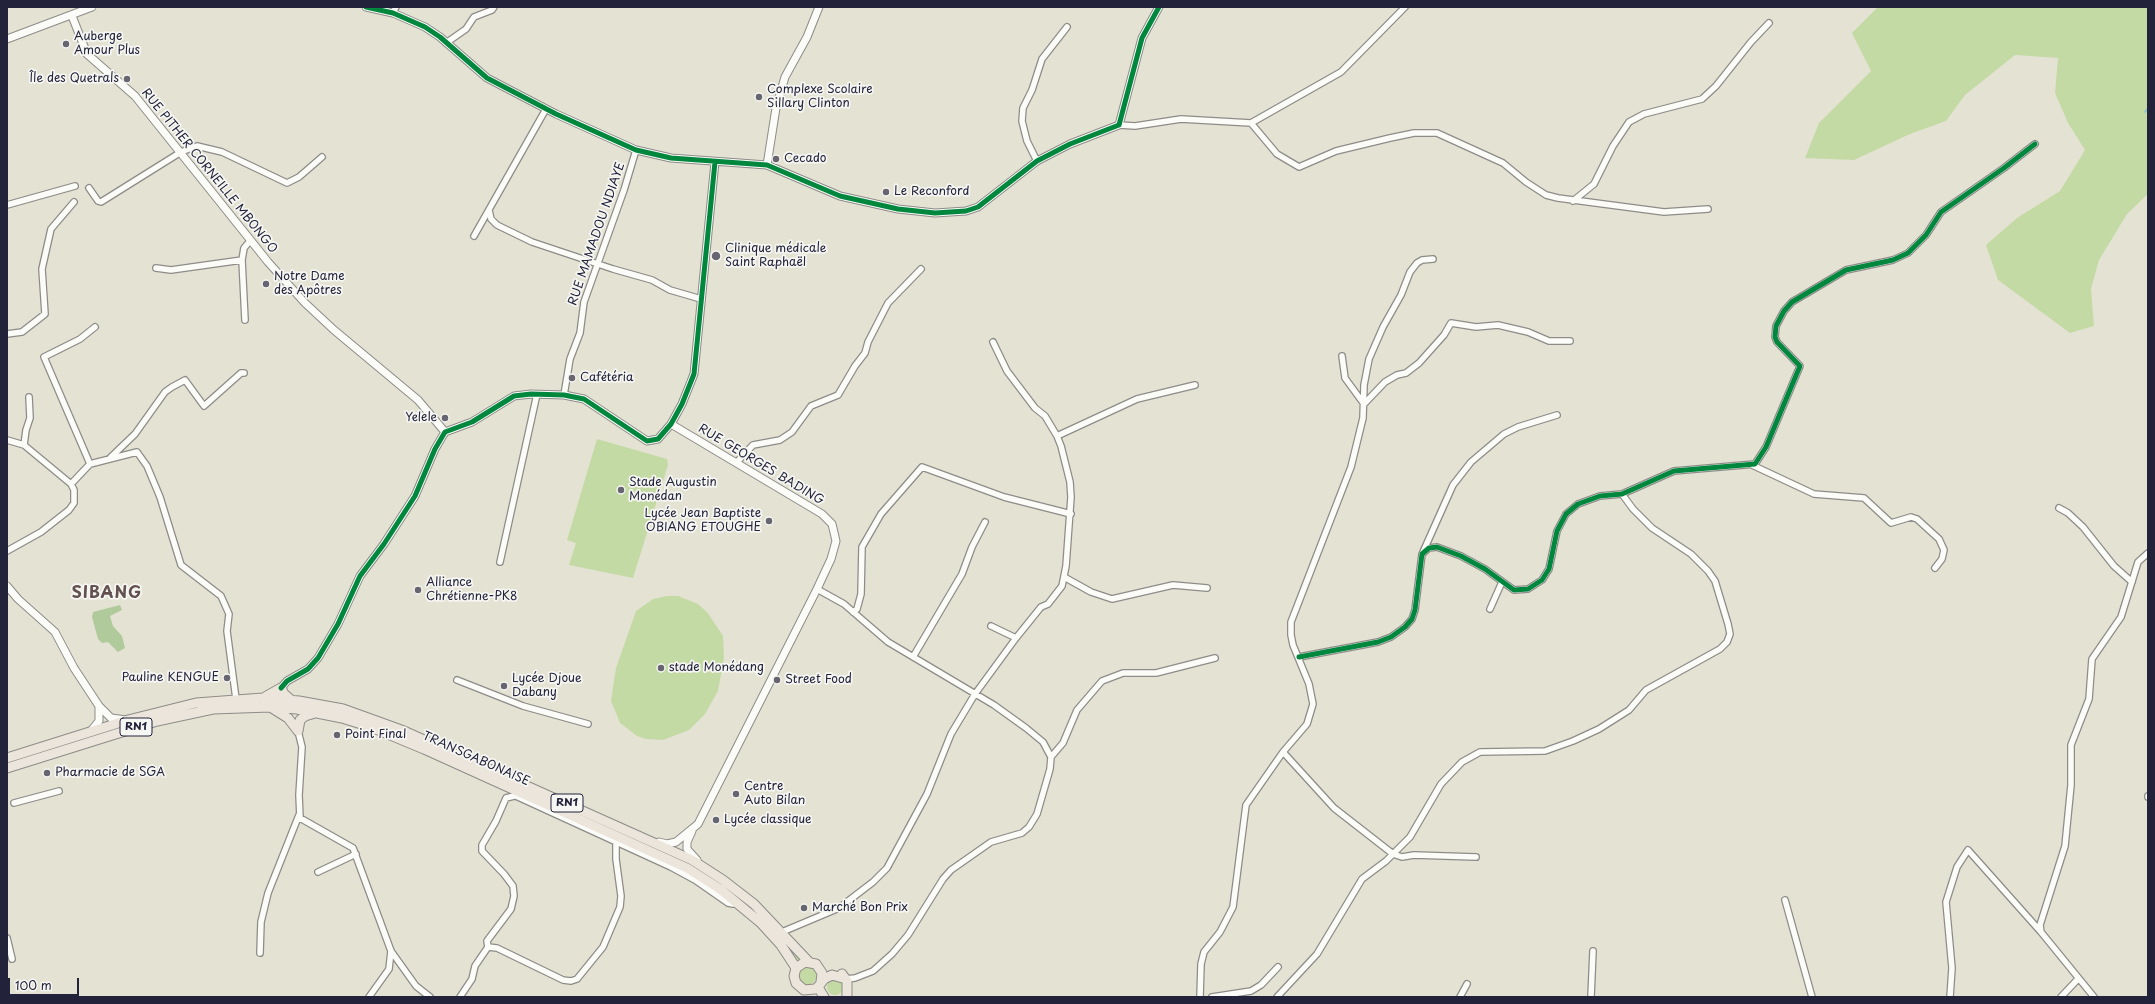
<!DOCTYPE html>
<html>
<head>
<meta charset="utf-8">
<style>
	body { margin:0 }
	#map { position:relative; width:2155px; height:1004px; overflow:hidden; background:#e4e2d3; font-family:"Playpen Sans",sans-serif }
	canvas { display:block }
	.frame { position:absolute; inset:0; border:8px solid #22223b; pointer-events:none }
	.scale { position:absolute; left:8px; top:978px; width:71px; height:18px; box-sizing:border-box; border:2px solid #22223b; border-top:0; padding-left:5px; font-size:12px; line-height:14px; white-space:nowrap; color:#22223b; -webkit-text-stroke:3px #f6f6f2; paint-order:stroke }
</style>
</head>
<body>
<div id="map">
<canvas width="2155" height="1004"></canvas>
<div class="frame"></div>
<div class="scale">100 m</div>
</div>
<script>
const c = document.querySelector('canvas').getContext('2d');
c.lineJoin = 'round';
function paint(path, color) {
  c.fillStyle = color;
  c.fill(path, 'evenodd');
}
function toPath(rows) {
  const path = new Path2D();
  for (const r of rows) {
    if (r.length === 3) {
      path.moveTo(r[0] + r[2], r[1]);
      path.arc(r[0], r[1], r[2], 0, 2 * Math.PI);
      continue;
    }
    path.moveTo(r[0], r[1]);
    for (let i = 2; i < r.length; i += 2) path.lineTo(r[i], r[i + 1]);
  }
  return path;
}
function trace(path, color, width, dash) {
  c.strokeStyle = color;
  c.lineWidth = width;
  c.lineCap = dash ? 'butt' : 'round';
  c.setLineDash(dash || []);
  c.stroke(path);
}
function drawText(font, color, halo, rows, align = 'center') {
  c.font = font + ' "Playpen Sans",sans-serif';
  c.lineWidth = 3.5;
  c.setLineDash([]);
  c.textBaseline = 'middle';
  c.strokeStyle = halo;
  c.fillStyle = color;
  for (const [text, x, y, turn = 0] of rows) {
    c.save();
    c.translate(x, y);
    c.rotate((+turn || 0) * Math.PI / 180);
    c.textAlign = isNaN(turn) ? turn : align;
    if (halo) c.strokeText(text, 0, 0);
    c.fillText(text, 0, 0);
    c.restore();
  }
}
paint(toPath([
	[1878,7,2148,7,2148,194,2127,214,2099,260,2091,289,2094,326,2070,333,1998,280,1986,245,2017,218,2060,191,2085,150,2068,123,2055,93,2058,58,2015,55,1965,95,1946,121,1910,134,1854,160,1805,158,1819,123,1871,71,1852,33],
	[597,439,667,459,668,465,633,578,569,565,576,543,567,540],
	[667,596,678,596,698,604,707,612,723,636,724,658,718,691,705,714,689,730,663,740,646,739,637,736,620,723,611,701,613,687,616,668,636,611,653,599],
	[685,860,698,866,751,906,800,959,797,962,789,950,685,863],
	[808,976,9],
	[835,987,8]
]), '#c4daa5');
paint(toPath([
	[120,605,122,610,110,616,113,626,122,636,125,648,118,652,108,642,102,643,98,639,92,617,93,612]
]), '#b1ca9b');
trace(toPath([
	[2145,112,2148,108]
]), '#86bcd6', 1.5);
const minor = toPath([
	[393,13,396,7],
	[446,43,466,29,474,17,492,10,494,7],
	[1251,123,1277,154,1299,167,1336,151,1390,138,1414,133,1437,133,1503,163,1526,182,1546,195,1558,198,1664,212,1708,209],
	[1119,125,1135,126,1181,119,1251,123,1341,72,1405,7],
	[1037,161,1027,141,1022,121,1023,108,1032,90,1042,59,1067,27],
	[89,188,98,201,101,202,181,152,197,146,222,152,287,183,299,177,322,157],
	[1573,201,1594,184,1613,146,1629,122,1644,114,1702,99,1716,86,1751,42,1769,23],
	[7,205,75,186],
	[489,210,491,219,497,225,532,242,613,269,652,280,670,290,701,299],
	[474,236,546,109],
	[1433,259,1422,260,1417,263,1410,272,1401,295,1383,327,1369,359,1364,385,1363,418,1351,467,1291,622,1291,635,1293,645,1309,684,1313,704,1307,724,1283,752,1334,808,1393,854,1402,857,1414,855,1476,857],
	[156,268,171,270,242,260],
	[245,320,242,260,244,248,250,241],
	[7,334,22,332,45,314,42,269,51,229,74,202],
	[1342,356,1345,378,1364,404,1385,382,1397,375,1406,373,1419,363,1444,335,1451,323,1476,327,1498,325,1528,332,1549,341,1570,341],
	[564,395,570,359,580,333,584,302,624,190,636,150],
	[1057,436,1137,399,1195,385],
	[7,440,24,445],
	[110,458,135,434,165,392,172,387,185,380,204,406,241,373,244,373],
	[737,462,753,445,780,440,792,432,811,406,838,395,855,366,865,353,868,342,888,303,921,269],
	[90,464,137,452,147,466,160,497,181,565,221,596,229,614,227,631,236,699],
	[1752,465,1814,494,1864,498,1891,523,1911,517,1917,519,1939,539,1944,550,1942,559,1935,568],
	[71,484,90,464,44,357,80,339,95,327],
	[2059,508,2068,513,2083,527,2114,566,2132,582],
	[7,551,41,532,69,510,74,503,74,490,71,484,24,445,26,430,30,418,29,397],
	[1423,552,1453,485,1471,462,1504,434,1518,427,1557,415],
	[500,562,537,394],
	[1064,577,1091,592,1112,599,1173,585,1207,588],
	[817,589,844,604,888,642,994,705,1026,728,1043,742,1051,757,1050,769,1037,814,1029,827,1022,833,991,842,951,870,943,879,908,935,892,954,873,971,855,978,846,979],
	[1490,609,1502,582],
	[853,612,857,609,861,594,862,547,881,514,922,467,1004,497,1071,514],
	[991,626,1016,638],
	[913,657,962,574,972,547,985,522],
	[1299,657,1378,642,1391,637,1405,627,1412,619,1415,610,1422,554,1429,548,1437,547,1461,556,1485,569,1514,590,1528,589,1542,580,1549,569,1557,531,1566,514,1578,504,1600,496,1622,494,1674,471,1755,464,1766,447,1800,366,1777,342,1775,337,1776,326,1784,311,1792,302,1846,270,1893,260,1908,253,1926,235,1941,212,2004,168,2035,144],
	[457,680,523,706,588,724],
	[298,731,302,747,299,795,300,818,353,848,391,951,416,986,430,997],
	[1051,757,1063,743,1077,710,1102,681,1123,673,1156,673,1215,658],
	[522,794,506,798,496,821,482,845,482,851,504,874,513,886,514,896,511,909,487,941,488,947,497,948,563,980,571,981,577,979,603,947,620,907,621,896,616,859,616,843],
	[516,796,671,867,695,880,728,903,733,904,736,901],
	[2148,796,2148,797],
	[14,803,59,791],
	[318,872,356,854],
	[1785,900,1812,997],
	[782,932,839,908,873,882,887,868,927,794,951,734,975,694,1016,638,1041,607,1048,604,1062,586,1066,566,1071,497,1070,482,1061,446,1057,436,1045,416,1035,408,1007,371,993,342],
	[7,938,12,959],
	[260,953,261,922,268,893,299,815],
	[369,997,389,969,391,951],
	[460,997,472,979,475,966,488,947],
	[1200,997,1201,964,1204,952,1220,932,1233,907,1246,805,1283,752],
	[1212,997,1251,991,1261,985,1278,967],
	[1277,997,1317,954,1362,879,1386,861,1410,837,1441,784,1462,762,1480,752,1545,751,1573,741,1599,729,1629,710,1646,690,1720,649,1727,642,1730,634,1728,624,1715,581,1708,571,1691,554,1652,528,1633,509,1622,494],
	[1460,997,1467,984],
	[1591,997,1593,951],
	[1950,997,1952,968,1946,902,1957,867,1968,850,2041,932],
	[2061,997,2078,979],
	[2094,997,2041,932,2040,925,2065,846,2071,785,2071,745,2089,699,2092,659,2121,617,2138,562,2148,553]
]);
const tertiary = toPath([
	[366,7,393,13,425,27,440,37,487,78,556,114,636,150,671,158,767,165,840,196,898,209,935,213,966,211,978,207,1037,161,1070,144,1119,125,1142,38,1159,7],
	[72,16,87,54,135,96,268,262,305,303,334,330,418,400,445,432],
	[7,39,92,7],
	[767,165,776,108,785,77,807,37,819,7],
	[7,586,18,599,55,632,74,668,99,706,111,718,126,720],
	[281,688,287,681,308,669,318,658,338,624,360,576,384,544,415,496,435,449,445,432,472,422,514,396,531,394,564,395,584,399,647,441,658,439,671,424,682,404,694,374,715,162],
	[90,732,99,721,99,706],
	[692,831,687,842,687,849,697,860],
	[659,842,667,844,676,842,698,824,817,589,831,559,836,541,832,524,822,514,671,424]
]);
const trunk = toPath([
	[265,697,281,688,284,694,291,700],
	[272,708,288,718,298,731],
	[298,731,300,720,305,716,315,713],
	[7,758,128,720,196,703,263,698,299,701,343,709,404,731,692,860,723,880,754,904,809,962],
	[7,768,157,721,213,709,270,707,297,709,342,718,371,727,424,749,687,868,720,889,761,923,781,945,796,968],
	[842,974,847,981,847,997],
	[821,982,822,973,816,964,805,962,796,968,794,976,796,983,804,990,815,989,818,987,824,979,832,975,846,979],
	[818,987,824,997]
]);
trace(minor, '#8d8c88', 8);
trace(tertiary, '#8d8c88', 9);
trace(trunk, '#8d8c88', 11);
trace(minor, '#fbfbf8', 5.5);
trace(tertiary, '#fbfbf8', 7);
trace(trunk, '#ece5dc', 9);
trace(toPath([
	[366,7,393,13,425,27,440,37,487,78,556,114,636,150,671,158,767,165,840,196,898,209,935,213,966,211,978,207,1037,161,1070,144,1119,125,1142,38,1159,7],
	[1299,657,1378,642,1391,637,1405,627,1412,619,1415,610,1422,554,1429,548,1437,547,1461,556,1485,569,1514,590,1528,589,1542,580,1549,569,1557,531,1566,514,1578,504,1600,496,1622,494,1674,471,1755,464,1766,447,1800,366,1777,342,1775,337,1776,326,1784,311,1792,302,1846,270,1893,260,1908,253,1926,235,1941,212,2004,168,2035,144],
	[281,688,287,681,308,669,318,658,338,624,360,576,384,544,415,496,435,449,445,432,472,422,514,396,531,394,564,395,584,399,647,441,658,439,671,424,682,404,694,374,715,162]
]), '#00873e', 5);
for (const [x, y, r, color] of [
	[66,44,4,"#666570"],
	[127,79,4,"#666570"],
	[759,97,4,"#666570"],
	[776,159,4,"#666570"],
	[886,192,4,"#666570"],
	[716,256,5,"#666570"],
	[266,284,4,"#666570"],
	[572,378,4,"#666570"],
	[445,418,4,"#666570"],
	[621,490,4,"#666570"],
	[769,521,4,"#666570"],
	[418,590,4,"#666570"],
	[661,668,4,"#666570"],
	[227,678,4,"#666570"],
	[777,680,4,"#666570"],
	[504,686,4,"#666570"],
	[337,735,4,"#666570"],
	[47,773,4,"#666570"],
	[736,794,4,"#666570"],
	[716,820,4,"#666570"],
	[804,908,4,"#666570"]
]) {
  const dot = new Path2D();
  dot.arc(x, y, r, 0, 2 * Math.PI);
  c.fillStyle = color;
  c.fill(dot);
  trace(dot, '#f6f6f2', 1.5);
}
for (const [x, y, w] of [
	[136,727,32],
	[567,803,32]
]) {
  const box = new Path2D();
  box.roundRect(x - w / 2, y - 9, w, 18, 3);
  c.fillStyle = '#f6f6f2';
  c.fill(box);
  trace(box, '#22223b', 1);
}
drawText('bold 11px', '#22223b', null, [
	["RN1",136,727],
	["RN1",567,803]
]);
drawText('12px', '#22223b', '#f6f6f2', [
	["Auberge",74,37],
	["Amour Plus",74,51],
	["Île des Quetrals",119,79,"right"],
	["Complexe Scolaire",767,90],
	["Sillary Clinton",767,104],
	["Cecado",784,159],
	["Le Reconford",894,192],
	["Clinique médicale",725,249],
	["Saint Raphaël",725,263],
	["Notre Dame",274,277],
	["des Apôtres",274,291],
	["Cafétéria",580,378],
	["Yelele",437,418,"right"],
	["Stade Augustin",629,483],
	["Monédan",629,497],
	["Lycée Jean Baptiste",761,514,"right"],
	["OBIANG ETOUGHE",761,528,"right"],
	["Alliance",426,583],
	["Chrétienne-PK8",426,597],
	["stade Monédang",669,668],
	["Pauline KENGUE",219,678,"right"],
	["Lycée Djoue",512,679],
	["Dabany",512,693],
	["Street Food",785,680],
	["Point Final",345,735],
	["Pharmacie de SGA",55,773],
	["Centre",744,787],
	["Auto Bilan",744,801],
	["Lycée classique",724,820],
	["Marché Bon Prix",812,908]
], 'left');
drawText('12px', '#22223b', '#f6f6f2', [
	["RUE PITHER CORNEILLE MBONGO",209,171,51],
	["RUE MAMADOU NDIAYE",597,234,-71],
	["RUE GEORGES BADING",761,465,31],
	["TRANSGABONAISE",476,759,24]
]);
c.letterSpacing = '1px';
drawText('bold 16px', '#62514e', '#f6f6f2', [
	["SIBANG",107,594]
]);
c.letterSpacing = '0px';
</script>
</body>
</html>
